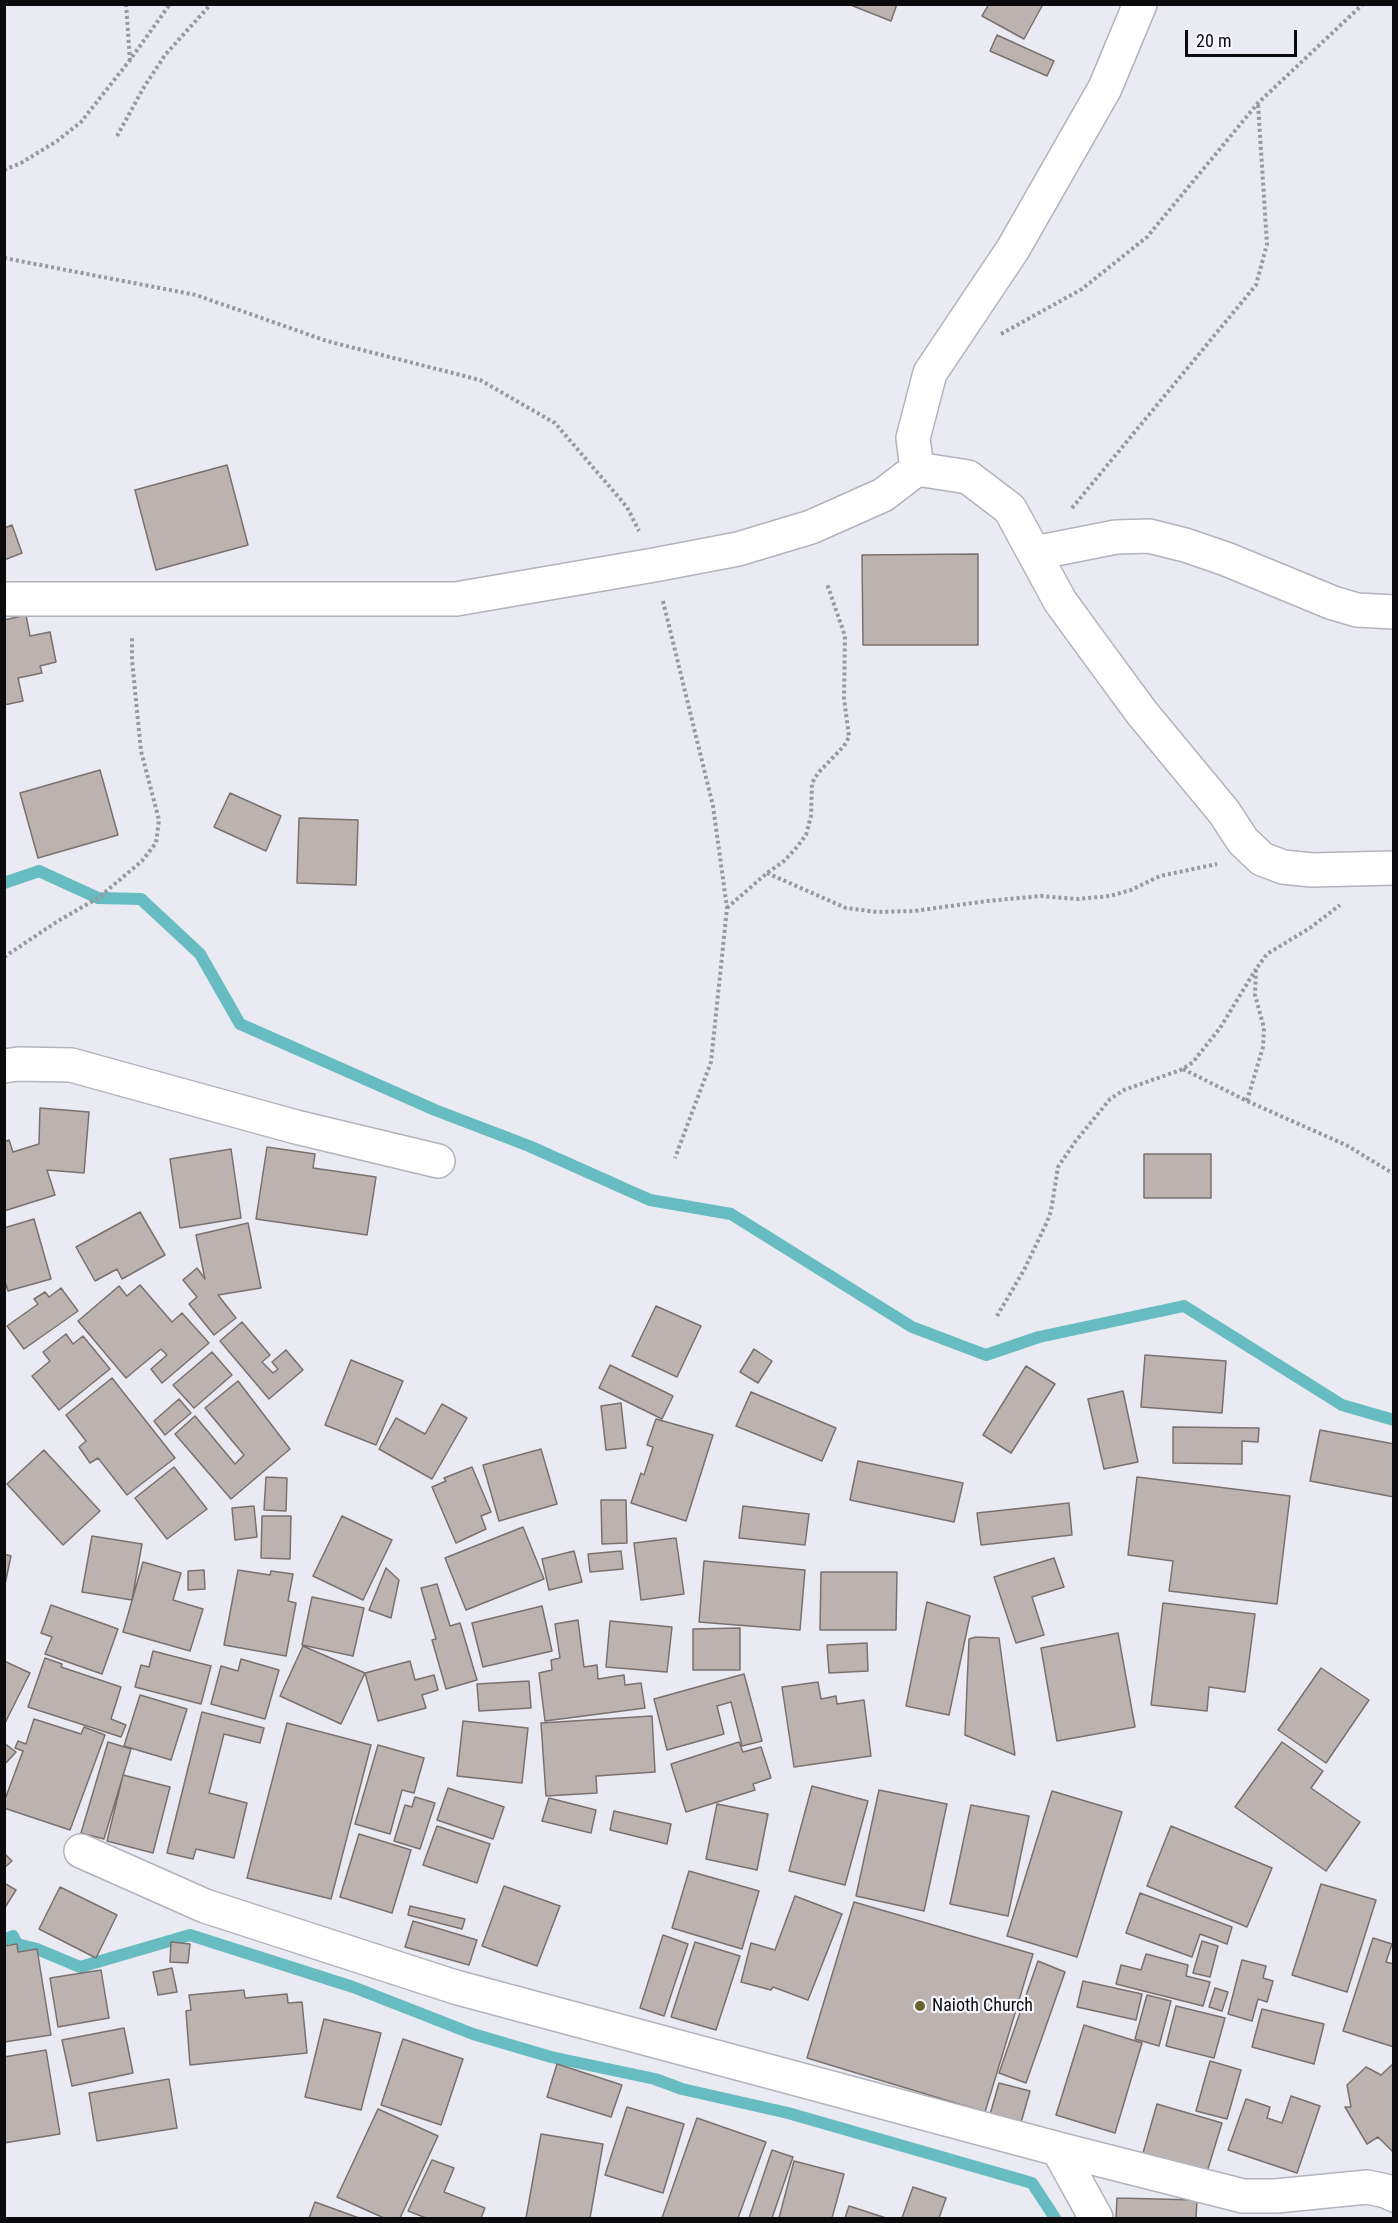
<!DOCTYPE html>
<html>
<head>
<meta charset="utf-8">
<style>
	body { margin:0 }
	#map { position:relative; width:1398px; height:2223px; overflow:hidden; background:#e9eaf2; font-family:"Roboto Condensed",sans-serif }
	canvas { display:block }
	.frame { position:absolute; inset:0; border:6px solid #0b0b0e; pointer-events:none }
	.scale { position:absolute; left:1185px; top:30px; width:112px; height:27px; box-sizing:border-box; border:3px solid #0b0b0e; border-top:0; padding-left:8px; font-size:18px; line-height:21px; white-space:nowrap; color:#0b0b0e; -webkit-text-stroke:4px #f7f8fe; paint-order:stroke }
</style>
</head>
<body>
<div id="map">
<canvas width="1398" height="2223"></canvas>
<div class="frame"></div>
<div class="scale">20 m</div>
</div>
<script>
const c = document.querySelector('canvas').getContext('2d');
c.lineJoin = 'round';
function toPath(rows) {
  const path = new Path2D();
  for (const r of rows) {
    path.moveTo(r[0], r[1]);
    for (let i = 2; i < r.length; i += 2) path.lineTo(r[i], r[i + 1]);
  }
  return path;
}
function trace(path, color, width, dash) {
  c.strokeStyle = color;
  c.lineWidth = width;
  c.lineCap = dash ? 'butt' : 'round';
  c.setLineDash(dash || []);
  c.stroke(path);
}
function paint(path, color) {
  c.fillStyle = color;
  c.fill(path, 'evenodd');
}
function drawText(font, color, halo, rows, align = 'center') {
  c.font = font + ' "Roboto Condensed",sans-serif';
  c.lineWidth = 4.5;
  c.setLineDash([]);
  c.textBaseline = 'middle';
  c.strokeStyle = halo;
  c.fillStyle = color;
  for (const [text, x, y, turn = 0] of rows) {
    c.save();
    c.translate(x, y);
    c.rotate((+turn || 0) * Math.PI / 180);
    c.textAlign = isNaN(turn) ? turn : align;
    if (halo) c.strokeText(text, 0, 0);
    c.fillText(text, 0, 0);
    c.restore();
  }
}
trace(toPath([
	[4,883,39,871,98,898,141,899,200,954,240,1024,435,1110,529,1146,650,1200,731,1214,912,1327,986,1355,1039,1337,1184,1306,1342,1405,1394,1420],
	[4,1940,13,1936,17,1944,37,1949,80,1967,190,1935,353,1987,473,2034,551,2057,655,2079,682,2089,788,2113,1032,2183,1055,2218]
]), '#67bcc1', 12);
const building = toPath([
	[848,4,897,4,891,21,848,4],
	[989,4,1039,4,1042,6,1024,39,982,16,989,4],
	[997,35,1054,61,1047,76,990,51,997,35],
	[227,465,248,545,156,570,135,490,227,465],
	[12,525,22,553,4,560,4,528,12,525],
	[978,554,978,645,863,645,862,555,978,554],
	[26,615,30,636,50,632,56,662,40,666,42,673,18,678,23,701,4,705,4,620,26,615],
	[100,770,118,835,38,858,20,793,100,770],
	[230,793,281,816,266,851,214,827,230,793],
	[299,818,358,820,356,885,297,883,299,818],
	[40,1108,89,1112,84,1173,47,1170,55,1195,4,1211,4,1142,9,1140,13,1152,39,1144,40,1108],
	[267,1147,315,1154,313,1168,376,1177,367,1235,256,1219,267,1147],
	[231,1149,241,1218,180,1228,170,1159,231,1149],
	[1144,1154,1211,1154,1211,1198,1144,1198,1144,1154],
	[140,1212,165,1255,122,1279,117,1269,95,1281,76,1247,140,1212],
	[34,1219,51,1279,8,1291,4,1278,4,1228,34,1219],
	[248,1223,261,1288,218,1295,236,1318,214,1335,189,1304,197,1297,183,1280,197,1268,205,1279,196,1235,248,1223],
	[140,1285,172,1322,182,1313,209,1343,162,1383,151,1369,167,1355,161,1349,126,1378,78,1321,119,1286,127,1296,140,1285],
	[61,1288,78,1311,24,1349,7,1326,38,1304,34,1299,45,1292,49,1297,61,1288],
	[656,1306,701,1326,677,1377,632,1356,656,1306],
	[242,1322,270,1355,262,1362,273,1373,278,1369,272,1362,286,1350,303,1370,269,1399,220,1341,242,1322],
	[66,1334,73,1344,83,1336,110,1369,59,1410,32,1376,50,1361,43,1352,66,1334],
	[754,1349,772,1361,758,1383,740,1372,754,1349],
	[212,1352,232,1375,194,1408,173,1385,212,1352],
	[1145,1355,1226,1361,1222,1413,1141,1407,1145,1355],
	[351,1360,403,1381,376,1445,325,1425,351,1360],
	[610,1365,673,1396,662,1419,599,1388,610,1365],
	[1026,1366,1055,1384,1011,1453,983,1435,1026,1366],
	[112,1378,175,1458,127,1495,98,1458,90,1463,79,1447,86,1441,66,1415,112,1378],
	[238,1381,290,1449,231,1499,175,1434,195,1416,235,1464,244,1455,205,1408,238,1381],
	[1123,1391,1138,1462,1104,1469,1088,1399,1123,1391],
	[751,1392,836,1428,822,1461,736,1426,751,1392],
	[179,1399,191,1413,165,1435,154,1421,179,1399],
	[621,1403,626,1448,606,1450,601,1406,621,1403],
	[442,1404,467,1418,432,1479,379,1449,396,1418,425,1434,442,1404],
	[656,1419,713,1435,686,1521,631,1503,641,1473,644,1475,653,1447,647,1445,656,1419],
	[1173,1427,1259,1428,1258,1442,1242,1441,1242,1464,1173,1463,1173,1427],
	[1320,1430,1394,1444,1394,1497,1310,1481,1320,1430],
	[541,1449,557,1504,499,1521,483,1465,541,1449],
	[44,1450,100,1511,63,1545,7,1484,44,1450],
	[858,1461,963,1483,954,1522,850,1500,858,1461],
	[174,1467,207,1509,167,1539,135,1498,174,1467],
	[472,1467,491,1512,481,1516,486,1529,456,1543,432,1487,446,1481,444,1478,472,1467],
	[266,1477,287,1478,286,1511,264,1510,266,1477],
	[1137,1477,1290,1496,1277,1604,1169,1591,1173,1561,1128,1555,1137,1477],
	[601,1500,626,1500,627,1543,602,1544,601,1500],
	[1069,1503,1072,1535,981,1545,977,1513,1069,1503],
	[254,1506,257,1537,235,1540,232,1508,254,1506],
	[743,1506,809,1514,805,1545,739,1538,743,1506],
	[262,1516,291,1516,290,1559,261,1558,262,1516],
	[342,1516,392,1540,363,1600,313,1576,342,1516],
	[523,1527,544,1579,466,1610,445,1558,523,1527],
	[92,1536,142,1544,132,1600,82,1592,92,1536],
	[676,1538,684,1594,641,1600,634,1543,676,1538],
	[574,1551,582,1582,549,1590,542,1559,574,1551],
	[621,1551,623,1569,590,1572,588,1554,621,1551],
	[4,1554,11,1556,4,1589,4,1554],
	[1054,1558,1064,1587,1032,1597,1044,1635,1016,1643,994,1577,1054,1558],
	[704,1561,805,1570,800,1630,699,1622,704,1561],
	[143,1562,181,1573,173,1600,203,1609,190,1651,123,1632,143,1562],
	[386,1568,399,1580,391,1618,369,1610,386,1568],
	[204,1570,205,1589,188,1590,188,1571,204,1570],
	[238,1570,270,1575,271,1571,293,1574,288,1601,296,1603,286,1656,224,1645,238,1570],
	[821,1572,897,1572,896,1630,820,1630,821,1572],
	[437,1584,450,1626,460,1623,477,1680,446,1689,432,1640,436,1639,421,1588,437,1584],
	[312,1597,364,1608,353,1656,302,1645,312,1597],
	[927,1602,970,1616,949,1715,906,1706,927,1602],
	[1163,1603,1255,1614,1245,1692,1209,1687,1207,1711,1151,1705,1163,1603],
	[51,1605,118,1629,102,1674,45,1654,52,1637,41,1633,51,1605],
	[542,1606,552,1651,483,1667,472,1623,542,1606],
	[578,1620,584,1667,597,1665,598,1679,624,1675,625,1685,641,1683,645,1708,545,1721,539,1673,552,1670,551,1660,560,1658,555,1624,578,1620],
	[610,1621,672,1627,667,1672,606,1667,610,1621],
	[740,1628,740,1670,693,1670,693,1629,740,1628],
	[1118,1633,1135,1727,1057,1741,1041,1648,1118,1633],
	[976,1637,999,1638,1015,1755,965,1735,969,1639,976,1637],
	[867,1643,868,1671,829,1673,827,1645,867,1643],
	[303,1646,365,1673,341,1724,280,1696,303,1646],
	[153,1651,211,1666,201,1704,135,1687,141,1665,149,1667,153,1651],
	[45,1658,62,1664,61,1667,121,1687,111,1719,126,1725,121,1737,28,1707,45,1658],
	[241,1659,279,1670,265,1719,211,1704,221,1666,238,1671,241,1659],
	[4,1661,30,1673,5,1723,4,1723,4,1661],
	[410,1661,415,1680,434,1675,438,1690,422,1695,426,1708,378,1721,365,1673,410,1661],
	[1321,1668,1369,1700,1326,1763,1278,1730,1321,1668],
	[744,1674,762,1741,742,1746,731,1702,717,1706,724,1734,667,1750,654,1699,744,1674],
	[529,1681,531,1708,479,1711,477,1684,529,1681],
	[818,1682,821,1699,836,1696,837,1704,864,1700,871,1756,794,1767,782,1687,818,1682],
	[140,1695,187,1709,171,1760,124,1746,140,1695],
	[202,1712,264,1728,260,1743,224,1734,209,1793,247,1803,234,1858,196,1849,193,1859,167,1853,202,1712],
	[652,1716,655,1772,596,1776,597,1793,546,1796,541,1723,652,1716],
	[34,1719,81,1734,84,1727,105,1735,70,1830,4,1808,4,1802,23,1751,15,1748,18,1741,26,1744,34,1719],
	[463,1721,528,1728,522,1783,457,1776,463,1721],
	[287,1723,371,1745,331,1899,247,1878,287,1723],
	[108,1742,131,1749,104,1839,81,1833,108,1742],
	[739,1742,743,1752,761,1747,771,1778,753,1784,755,1790,686,1812,671,1764,739,1742],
	[1282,1742,1323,1771,1311,1788,1360,1822,1326,1871,1235,1807,1282,1742],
	[4,1743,16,1752,4,1765,4,1743],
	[378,1745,424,1758,414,1793,402,1790,390,1834,355,1824,378,1745],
	[123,1775,170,1787,153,1853,107,1841,123,1775],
	[812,1786,868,1801,845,1885,789,1871,812,1786],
	[448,1788,504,1807,493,1839,437,1820,448,1788],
	[879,1790,947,1804,924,1911,856,1896,879,1790],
	[1052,1791,1122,1812,1077,1957,1007,1936,1052,1791],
	[415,1797,435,1803,420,1849,394,1841,405,1805,412,1807,415,1797],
	[549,1798,596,1810,591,1833,542,1821,549,1798],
	[717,1804,768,1814,757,1870,706,1859,717,1804],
	[971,1805,1029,1816,1008,1916,950,1904,971,1805],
	[614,1811,671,1824,667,1844,610,1830,614,1811],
	[437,1826,490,1844,477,1883,423,1865,437,1826],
	[1171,1826,1272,1868,1247,1927,1147,1886,1171,1826],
	[359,1834,411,1850,392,1913,340,1897,359,1834],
	[4,1853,12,1861,4,1868,4,1853],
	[689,1871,759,1891,742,1949,672,1928,689,1871],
	[4,1883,16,1890,4,1909,4,1883],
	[1321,1884,1376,1900,1347,1992,1292,1975,1321,1884],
	[504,1886,560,1906,537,1966,482,1946,504,1886],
	[60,1887,117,1915,96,1958,39,1929,60,1887],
	[1140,1893,1232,1927,1227,1944,1200,1934,1192,1957,1126,1933,1140,1893],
	[795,1896,842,1914,808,2000,773,1987,771,1990,741,1982,751,1943,775,1950,795,1896],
	[854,1902,1033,1954,985,2112,807,2058,854,1902],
	[410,1906,465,1919,462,1929,408,1915,410,1906],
	[413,1921,477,1940,469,1965,405,1947,413,1921],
	[663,1935,688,1944,664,2016,640,2008,663,1935],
	[1373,1938,1392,1944,1386,1962,1394,1964,1394,2047,1343,2031,1373,1938],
	[1202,1941,1218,1946,1210,1977,1193,1973,1202,1941],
	[171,1942,190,1944,188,1963,170,1962,171,1942],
	[695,1942,740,1956,716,2030,671,2017,695,1942],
	[17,1944,18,1952,37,1949,51,2035,4,2042,4,1946,17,1944],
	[1146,1954,1188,1965,1186,1976,1210,1982,1203,2006,1116,1984,1121,1965,1141,1970,1146,1954],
	[1242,1960,1266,1966,1263,1978,1273,1981,1267,2002,1258,1999,1252,2021,1228,2014,1242,1960],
	[1038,1961,1065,1972,1026,2083,999,2073,1038,1961],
	[172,1968,177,1992,158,1995,153,1972,172,1968],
	[101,1970,109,2018,58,2027,50,1978,101,1970],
	[1083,1981,1142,1994,1136,2020,1077,2007,1083,1981],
	[1215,1988,1228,1992,1222,2011,1209,2007,1215,1988],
	[244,1990,245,1998,287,1994,288,2003,302,2002,307,2053,190,2065,186,2011,191,2010,189,1995,244,1990],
	[1147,1995,1171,2001,1159,2046,1135,2039,1147,1995],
	[1176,2006,1225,2018,1214,2058,1166,2046,1176,2006],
	[1262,2009,1324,2024,1314,2064,1252,2047,1262,2009],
	[324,2019,381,2033,361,2110,305,2097,324,2019],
	[1084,2025,1142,2043,1115,2133,1056,2115,1084,2025],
	[124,2028,133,2073,72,2086,62,2040,124,2028],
	[403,2039,463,2059,441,2125,381,2105,403,2039],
	[46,2050,60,2134,4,2143,4,2057,46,2050],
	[1210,2061,1241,2070,1227,2119,1196,2111,1210,2061],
	[1394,2063,1394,2153,1378,2137,1367,2144,1345,2107,1351,2107,1347,2085,1366,2067,1381,2075,1394,2063],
	[557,2064,622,2085,611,2117,547,2097,557,2064],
	[169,2079,177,2128,97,2141,89,2093,169,2079],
	[999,2083,1030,2091,1020,2126,989,2118,999,2083],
	[1291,2096,1320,2106,1297,2173,1228,2150,1246,2099,1270,2107,1267,2118,1282,2123,1291,2096],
	[1157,2104,1222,2123,1207,2172,1143,2153,1157,2104],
	[627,2107,684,2124,663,2193,605,2175,627,2107],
	[378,2109,438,2136,400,2218,384,2218,337,2197,378,2109],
	[697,2118,766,2142,738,2218,662,2218,697,2118],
	[541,2134,603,2144,590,2218,526,2218,541,2134],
	[772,2150,793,2157,772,2218,749,2218,772,2150],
	[432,2160,454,2168,444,2192,485,2208,481,2218,426,2218,408,2211,432,2160],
	[794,2161,844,2174,832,2218,779,2218,794,2161],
	[913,2187,946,2198,939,2218,902,2218,913,2187],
	[1117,2198,1197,2200,1196,2218,1116,2218,1117,2198],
	[315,2202,359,2218,309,2218,315,2202],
	[849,2206,886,2218,845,2218,849,2206]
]);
paint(building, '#bcb3b1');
trace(building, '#7a716f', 1.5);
const minor = toPath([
	[917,469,913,438,930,373,1013,249,1105,88,1140,4],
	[1035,553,1116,537,1149,536,1185,545,1226,559,1333,603,1357,610,1394,612],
	[4,599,456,599,654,565,738,549,811,527,883,495,917,469,968,477,1010,509,1060,601,1092,645,1142,713,1224,812,1243,841,1262,859,1283,867,1312,870,1394,868],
	[4,1066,18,1064,71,1065,296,1127,438,1161],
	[81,1851,205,1906,455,1987,1058,2149,1243,2196,1276,2196,1367,2187,1386,2191,1394,2195],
	[1058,2149,1096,2218]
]);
trace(minor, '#b2b3bb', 36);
trace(toPath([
	[126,4,130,60],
	[117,136,144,87,165,55,211,4],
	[4,170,21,163,57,141,81,122,130,60,170,4],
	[4,258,196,295,327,341,480,380,555,423,627,507,639,531],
	[1001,334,1082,289,1147,237,1258,103,1363,4],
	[1072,508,1256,285,1267,244,1258,104],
	[663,601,713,806,727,908,711,1062,675,1158],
	[767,873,846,908,877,912,914,911,987,901,1041,896,1078,899,1110,896,1131,890,1160,876,1217,864],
	[727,908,767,873,784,861,797,847,806,835,811,816,812,783,818,773,844,746,849,737,844,698,845,636,827,584],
	[4,957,58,921,98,898,142,861,156,843,159,820,141,751,132,660,132,636],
	[1183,1069,1247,1101,1346,1145,1394,1174],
	[1247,1101,1263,1047,1264,1028,1255,995,1256,969,1267,954,1310,928,1340,905],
	[997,1316,1024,1270,1047,1222,1051,1211,1058,1167,1075,1142,1110,1099,1124,1090,1183,1069,1193,1062,1220,1028,1256,969]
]), '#98999f', 4, [3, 3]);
trace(minor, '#fff', 33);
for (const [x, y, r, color] of [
	[920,2006,6,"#68622e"]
]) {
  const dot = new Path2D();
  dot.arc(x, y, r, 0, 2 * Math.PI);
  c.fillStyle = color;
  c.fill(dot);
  trace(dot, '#f7f8fe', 2);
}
drawText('18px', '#0b0b0e', '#f7f8fe', [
	["Naioth Church",932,2006]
], 'left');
</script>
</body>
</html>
